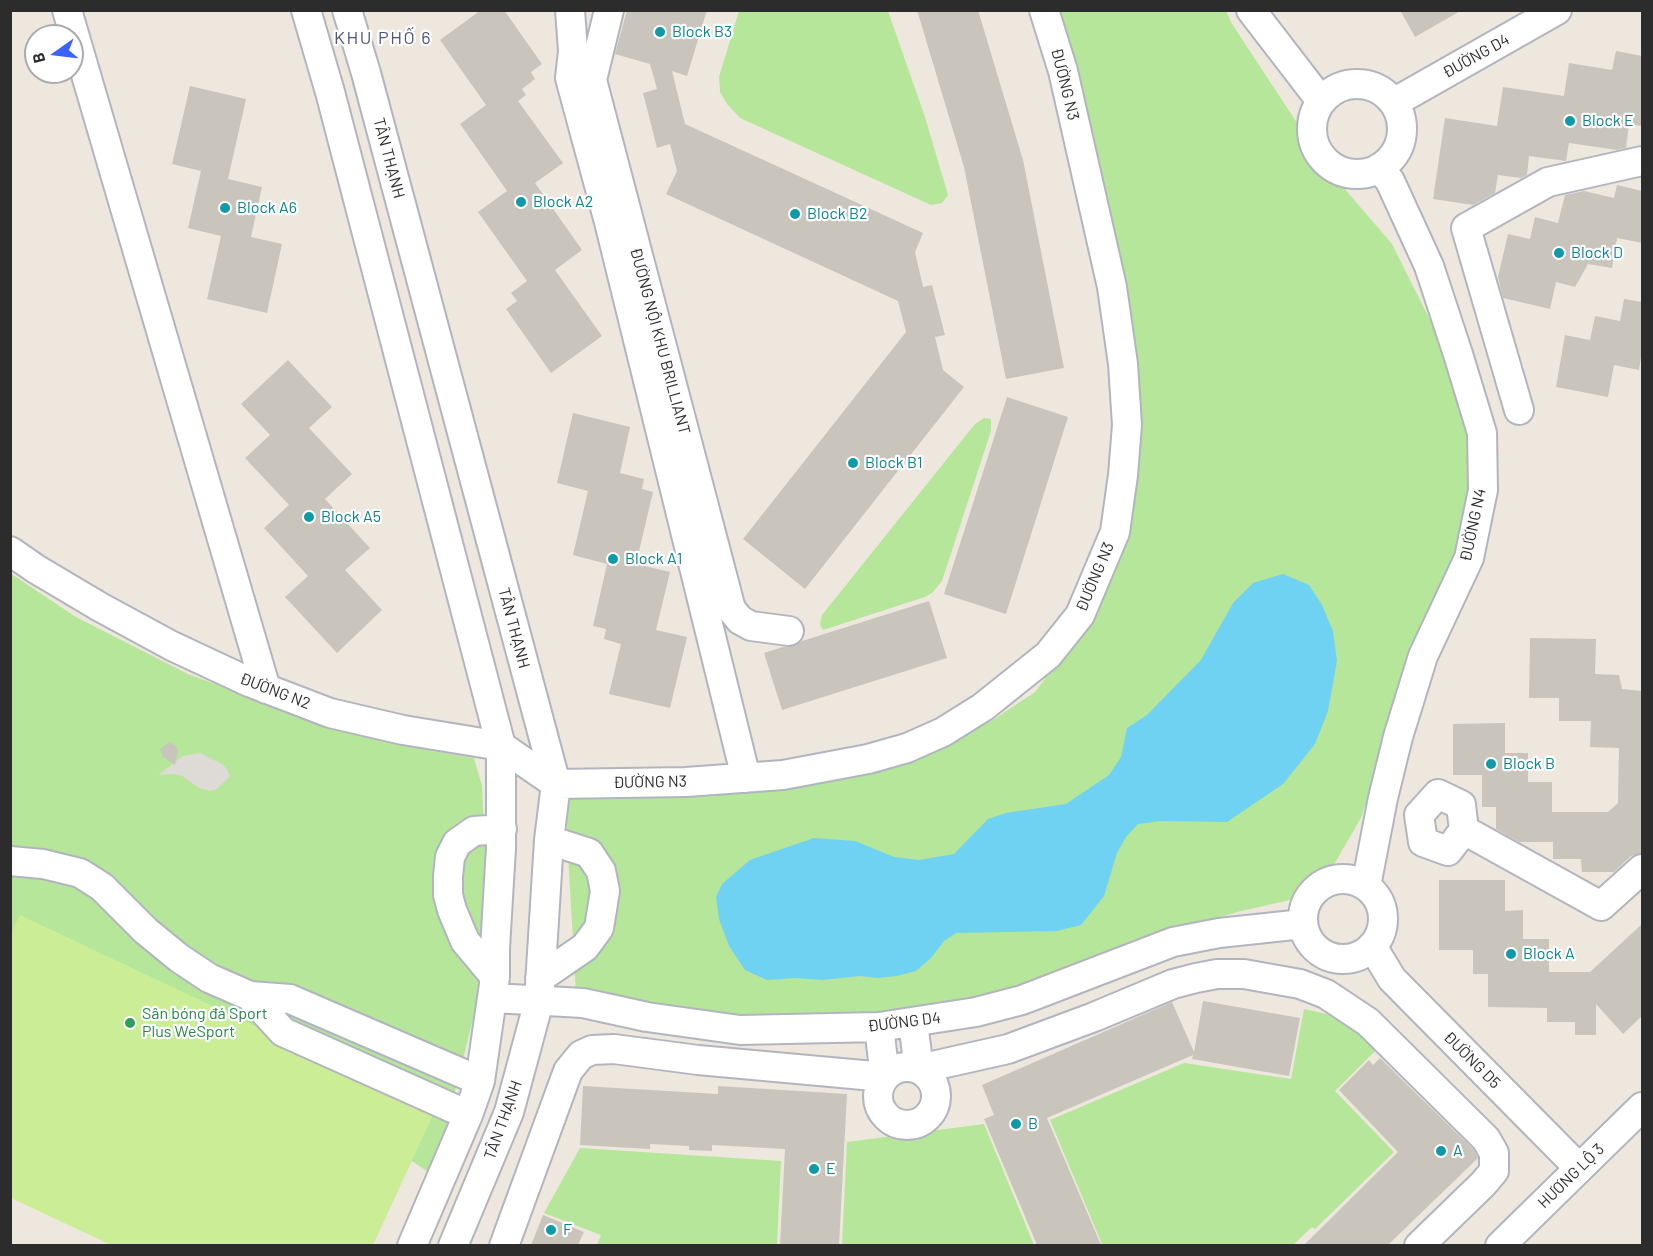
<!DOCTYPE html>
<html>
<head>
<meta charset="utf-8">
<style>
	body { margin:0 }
	#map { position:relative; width:1653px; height:1256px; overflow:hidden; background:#eee7de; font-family:Barlow,sans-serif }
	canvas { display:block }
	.frame { position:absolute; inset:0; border:12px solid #2c2c2c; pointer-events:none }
	.north { position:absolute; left:24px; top:24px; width:60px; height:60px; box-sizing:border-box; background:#fff; border:2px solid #ababab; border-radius:50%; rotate:256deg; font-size:16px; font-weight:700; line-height:24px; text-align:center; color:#2c2c2c }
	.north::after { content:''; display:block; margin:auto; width:21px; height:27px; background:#3a63ff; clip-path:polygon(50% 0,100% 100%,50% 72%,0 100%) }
</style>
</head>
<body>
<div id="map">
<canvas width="1653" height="1256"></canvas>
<div class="frame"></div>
<div class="north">B</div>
</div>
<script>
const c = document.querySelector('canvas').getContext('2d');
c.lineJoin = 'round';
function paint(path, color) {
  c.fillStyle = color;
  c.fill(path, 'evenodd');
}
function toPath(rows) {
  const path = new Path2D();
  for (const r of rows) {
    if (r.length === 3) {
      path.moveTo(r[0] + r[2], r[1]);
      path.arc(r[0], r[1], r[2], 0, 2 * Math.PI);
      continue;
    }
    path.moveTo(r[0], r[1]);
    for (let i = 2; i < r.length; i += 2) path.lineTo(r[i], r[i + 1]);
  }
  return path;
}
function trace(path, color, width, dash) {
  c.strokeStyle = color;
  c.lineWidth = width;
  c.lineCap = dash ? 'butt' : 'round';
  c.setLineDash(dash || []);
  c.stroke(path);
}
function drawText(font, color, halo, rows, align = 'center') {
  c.font = font + ' Barlow,sans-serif';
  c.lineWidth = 4.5;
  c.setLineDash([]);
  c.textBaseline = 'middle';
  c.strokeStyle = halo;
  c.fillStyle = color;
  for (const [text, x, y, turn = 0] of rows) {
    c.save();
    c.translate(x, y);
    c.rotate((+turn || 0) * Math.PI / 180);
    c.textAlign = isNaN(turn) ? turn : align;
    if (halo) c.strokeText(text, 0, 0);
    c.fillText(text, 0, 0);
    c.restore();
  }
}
paint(toPath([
	[739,11,888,11,925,117,948,195,942,203,931,205,740,118,727,104,720,92,719,77],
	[1057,11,1226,11,1232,24,1326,167,1392,244,1448,356,1473,446,1462,537,1398,687,1362,816,1332,868,1290,900,1237,912,1156,938,1050,986,902,1011,751,1020,576,994,565,800,581,792,907,760,993,720,1035,692,1065,652,1094,608,1135,345,1126,282,1100,166],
	[984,418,991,419,991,431,942,581,932,593,925,597,823,630,820,625,822,615,975,424],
	[10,573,76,617,188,674,316,721,432,751,474,758,482,786,488,916,476,1007,445,1131,430,1173,310,1094,11,951],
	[1304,1009,1345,1018,1377,1049,1335,1091,1394,1152,1315,1229,1312,1227,1293,1245,1099,1245,1102,1244,1050,1120,1184,1063,1291,1079],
	[984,1124,1034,1245,842,1245,847,1142],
	[580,1148,781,1161,777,1245,597,1245,601,1235,544,1213]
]), '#b5e699');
paint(toPath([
	[20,915,435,1111,373,1245,111,1245,11,1198,10,935]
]), '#caed95');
paint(toPath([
	[200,753,222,764,227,769,230,776,217,789,210,791,199,788,182,776,174,774,158,775,183,756]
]), '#dedad5');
paint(toPath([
	[1283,574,1309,585,1322,605,1333,631,1337,661,1328,711,1315,744,1283,784,1227,822,1161,821,1138,824,1126,837,1117,853,1104,896,1081,925,1057,931,956,933,944,941,931,958,916,971,897,976,878,978,860,976,823,980,795,978,767,980,745,970,729,946,719,919,716,897,722,884,750,860,814,838,855,841,894,857,919,860,954,854,988,819,1006,813,1066,804,1109,775,1121,757,1127,728,1147,715,1201,660,1233,603,1253,583]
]), '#6fd2f2');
paint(toPath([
	[481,10,504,10,542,64,531,72,535,79,522,89,526,95,518,101,563,163,535,183,582,250,555,270,602,336,551,373,506,309,517,301,511,293,527,281,478,212,507,191,460,124,486,105,440,40],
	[627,10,707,10,687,76,672,71,685,124,923,233,915,252,923,287,932,285,945,335,935,337,943,370,964,387,805,589,743,539,906,332,898,301,666,194,677,171,670,144,657,148,643,93,657,89,650,64,615,54],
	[917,10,978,10,1023,160,1064,368,1006,379,964,167],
	[1400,10,1462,10,1415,37],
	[1616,51,1642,56,1642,126,1629,124,1626,148,1617,150,1569,143,1566,161,1529,156,1527,175,1521,178,1498,175,1495,193,1473,205,1433,199,1445,118,1497,126,1503,87,1564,96,1569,63,1612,70],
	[190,86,246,99,228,179,262,187,251,237,282,244,267,313,207,299,221,236,188,228,201,171,172,164],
	[1617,185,1642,191,1642,243,1617,238,1612,268,1588,264,1575,287,1556,282,1550,309,1503,298,1498,277,1508,234,1530,239,1535,217,1558,223,1565,195,1584,191,1614,198],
	[1624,299,1642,302,1642,351,1639,370,1614,365,1608,397,1556,387,1565,335,1590,340,1595,316,1620,321],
	[288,360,332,407,309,428,352,474,325,499,370,548,345,570,382,610,337,653,285,597,308,576,264,528,289,505,245,458,270,435,241,404],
	[1007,397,1068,417,1006,614,944,594],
	[573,413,630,427,620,473,644,479,642,489,653,492,636,564,670,572,656,630,687,637,670,708,609,694,621,644,604,639,606,629,593,626,607,564,573,555,588,491,557,483],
	[929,601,947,658,782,710,764,653,783,647,795,646,802,641],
	[1530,638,1596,639,1595,674,1619,675,1622,689,1642,691,1642,853,1631,856,1614,872,1582,872,1581,859,1553,859,1553,842,1519,842,1496,829,1496,807,1482,807,1482,775,1453,775,1453,724,1505,723,1505,753,1528,753,1528,782,1552,782,1552,812,1608,812,1618,803,1619,748,1590,747,1591,721,1559,721,1559,698,1529,698],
	[169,742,176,746,178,751,175,765,163,757,160,749],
	[1439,880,1505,880,1505,911,1523,910,1523,939,1549,939,1549,972,1590,972,1642,924,1642,1016,1623,1034,1596,1004,1596,1035,1575,1035,1575,1022,1547,1022,1547,1008,1488,1007,1488,974,1473,974,1473,950,1439,950],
	[1203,1001,1300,1018,1289,1076,1192,1059,1193,1055,1047,1118,1101,1245,1037,1245,984,1119,994,1115,982,1085,1172,1002,1194,1052],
	[1380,1058,1473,1149,1478,1158,1388,1245,1304,1245,1398,1152,1339,1090,1369,1060,1373,1065],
	[583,1086,718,1094,718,1086,847,1094,839,1245,780,1245,785,1149,712,1145,712,1151,689,1150,689,1146,650,1144,650,1149,580,1145],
	[543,1215,584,1232,578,1245,531,1245]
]), '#c9c5bd');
const minor = toPath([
	[67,10,266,689],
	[306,10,330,92,501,746,501,848,495,948,495,977,480,1081,468,1115,412,1246],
	[347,10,366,73,556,784,549,840,539,1001,509,1112,453,1246],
	[570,10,573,51,570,78,609,222,746,778],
	[609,10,592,80,731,609,740,620,751,626,789,631],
	[1251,10,1321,101],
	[1357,129,45],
	[1395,102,1557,10],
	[1519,410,1466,228,1548,182,1642,161],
	[10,551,36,569,100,607,172,646,249,682,330,713,403,730,501,746,556,784,686,782,783,775,868,759,907,748,943,732,983,707,1048,655,1080,615,1115,532,1123,475,1127,425,1123,364,1112,287,1063,71,1044,10],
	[1438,794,1461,805,1464,830,1448,851,1423,842,1419,815,1438,794],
	[1464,830,1601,906,1642,869],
	[10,861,43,864,80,873,102,887,146,931,179,958,209,978,250,996,290,999,480,1081],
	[1343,919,40],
	[1366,886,1383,798,1398,737,1423,656,1469,558,1483,490,1482,433,1458,354,1429,266,1390,181,1379,168],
	[1372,946,1392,979,1579,1168],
	[495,977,465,941,452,910,448,895,448,876,450,857,457,843,474,831,502,829],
	[540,978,585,947,599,928,605,891,601,871,589,853,549,840],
	[250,996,283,1032,468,1115],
	[493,998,583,1003,647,1017,740,1030,879,1027,976,1012,1022,1000,1173,942,1219,933,1303,924],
	[913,1023,919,1069,1008,1049,1094,1017,1173,984,1196,978,1217,974,1244,974,1300,984,1326,994,1368,1022,1486,1139,1494,1153,1494,1171,1483,1184,1419,1246],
	[907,1096,29],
	[504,1246,568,1071,581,1055,592,1050,614,1049,698,1060,885,1077,879,1027],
	[1500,1246,1642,1107]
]);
trace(minor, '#b2b5c0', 32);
trace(minor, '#fff', 28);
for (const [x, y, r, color] of [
	[660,32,6,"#0f9aa8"],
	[1570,121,6,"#0f9aa8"],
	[521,202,6,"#0f9aa8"],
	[225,208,6,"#0f9aa8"],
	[795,214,6,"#0f9aa8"],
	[1559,253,6,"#0f9aa8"],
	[853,463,6,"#0f9aa8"],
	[309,517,6,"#0f9aa8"],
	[613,559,6,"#0f9aa8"],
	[1491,764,6,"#0f9aa8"],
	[1511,954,6,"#0f9aa8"],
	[130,1023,6,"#2e9e5b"],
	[1016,1124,6,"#0f9aa8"],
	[1441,1151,6,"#0f9aa8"],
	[814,1169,6,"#0f9aa8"],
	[551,1230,6,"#0f9aa8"]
]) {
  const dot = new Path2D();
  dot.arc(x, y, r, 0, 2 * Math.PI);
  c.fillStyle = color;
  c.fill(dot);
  trace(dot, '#fff', 2);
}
drawText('16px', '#0d838f', '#fff', [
	["Block B3",672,32],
	["Block E",1582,121],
	["Block A2",533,202],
	["Block A6",237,208],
	["Block B2",807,214],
	["Block D",1571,253],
	["Block B1",865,463],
	["Block A5",321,517],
	["Block A1",625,559],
	["Block B",1503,764],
	["Block A",1523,954],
	["B",1028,1124],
	["A",1453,1151],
	["E",826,1169],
	["F",563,1230]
], 'left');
drawText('16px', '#2c2c2c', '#fff', [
	["ĐƯỜNG D4",1476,56,-29],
	["ĐƯỜNG N3",1065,84,76],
	["TÂN THẠNH",389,158,75],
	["ĐƯỜNG NỘI KHU BRILLIANT",660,341,75],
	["ĐƯỜNG N4",1473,525,-78],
	["ĐƯỜNG N3",1095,577,-67],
	["TÂN THẠNH",514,628,75],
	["ĐƯỜNG N2",275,691,21],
	["ĐƯỜNG N3",650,782,-1],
	["ĐƯỜNG D4",904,1022,-7],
	["ĐƯỜNG D5",1472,1060,45],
	["TÂN THẠNH",503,1120,-70],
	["HƯƠNG LỘ 3",1571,1176,-44]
]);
drawText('16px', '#27864d', '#fff', [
	["Sân bóng đá Sport",142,1014],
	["Plus WeSport",142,1032]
], 'left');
c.letterSpacing = '1.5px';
drawText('18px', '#4b557f', '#fff', [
	["KHU PHỐ 6",383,38]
]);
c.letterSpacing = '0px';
</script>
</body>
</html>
